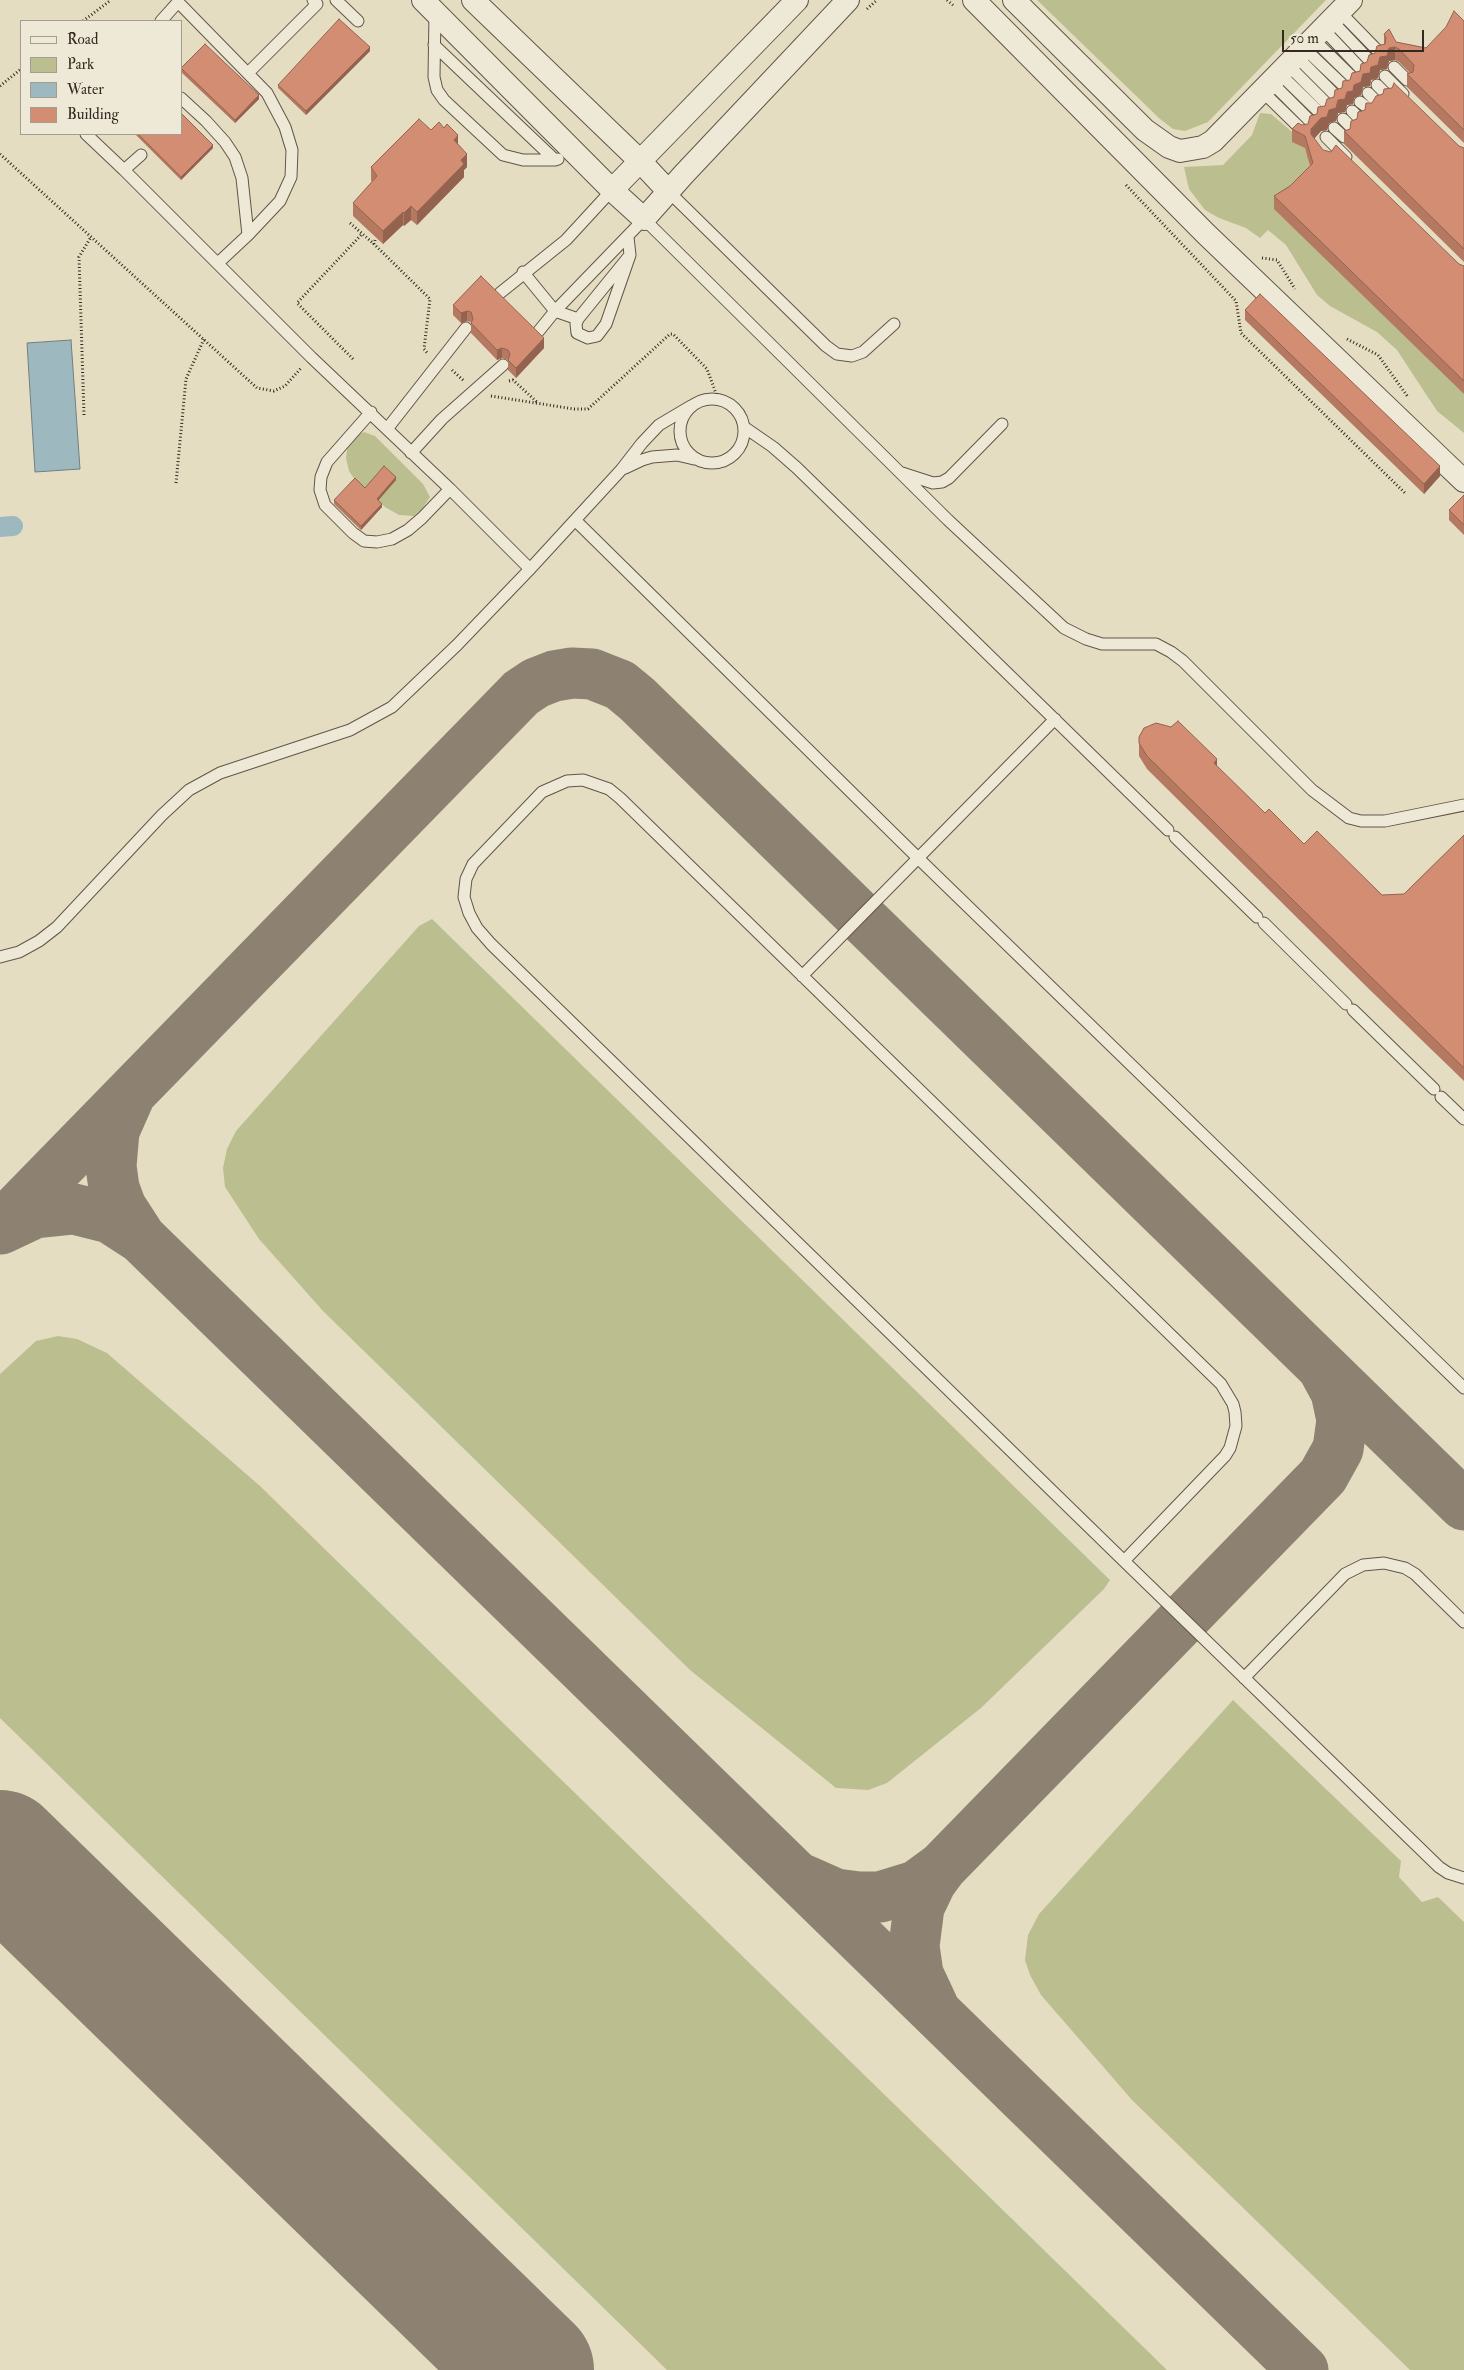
<!DOCTYPE html>
<html>
<head>
<meta charset="utf-8">
<style>
	body { margin:0 }
	#map { position:relative; width:1464px; height:2370px; overflow:hidden; background:#e5ddc2; font-family:"IM FELL Double Pica",serif }
	canvas { display:block }
	.legend { position:absolute; left:20px; top:20px; width:162px; height:115px; box-sizing:border-box; background:#eee9d7; border:1px solid #a49c8e; margin:0; padding:6px 9px; list-style:none; font-size:15px; color:#352820 }
	.legend li { display:flex; align-items:center; gap:10px; height:25px }
	.legend b { width:25px; border:1px solid #a49c8e }
	.scale { position:absolute; left:1282px; top:30px; width:142px; height:22px; box-sizing:border-box; border:2px solid #352820; border-top:0; padding-left:6px; font-size:15px; line-height:18px; white-space:nowrap; color:#352820; -webkit-text-stroke:4px #eee9d7; paint-order:stroke }
</style>
</head>
<body>
<div id="map">
<canvas width="1464" height="2370"></canvas>
<ul class="legend">
<li><b style="height:6px;background:#eee9d7"></b>Road</li>
<li><b style="height:14px;background:#bbbf8f"></b>Park</li>
<li><b style="height:14px;background:#9db8bf"></b>Water</li>
<li><b style="height:14px;background:#d38d72"></b>Building</li>
</ul>
<div class="scale">50 m</div>
</div>
<script>
const c = document.querySelector('canvas').getContext('2d');
c.lineJoin = 'round';
function paint(path, color) {
  c.fillStyle = color;
  c.fill(path, 'evenodd');
}
function toPath(rows) {
  const path = new Path2D();
  for (const r of rows) {
    if (r.length === 3) {
      path.moveTo(r[0] + r[2], r[1]);
      path.arc(r[0], r[1], r[2], 0, 2 * Math.PI);
      continue;
    }
    path.moveTo(r[0], r[1]);
    for (let i = 2; i < r.length; i += 2) path.lineTo(r[i], r[i + 1]);
  }
  return path;
}
function trace(path, color, width, dash) {
  c.strokeStyle = color;
  c.lineWidth = width;
  c.lineCap = dash ? 'butt' : 'round';
  c.setLineDash(dash || []);
  c.stroke(path);
}
paint(toPath([
	[1037,0,1326,0,1208,122,1185,131,1173,129,1160,119],
	[1260,113,1271,114,1297,136,1464,394,1464,433,1437,411,1397,350,1377,332,1330,306,1317,295,1286,245,1268,230,1260,238,1246,228,1219,218,1205,210,1189,189,1184,167,1223,165,1252,135],
	[364,432,375,436,423,484,430,497,422,509,414,516,399,515,385,507,355,480,349,471,346,458,348,443,356,436],
	[432,919,1110,1580,1104,1589,981,1708,887,1783,868,1790,836,1788,690,1670,323,1311,259,1239,225,1187,223,1168,227,1149,236,1131,419,926],
	[58,1336,77,1339,107,1353,260,1486,1167,2370,667,2370,0,1718,0,1374,36,1341],
	[1233,1700,1401,1861,1399,1877,1422,1902,1438,1897,1464,1922,1464,2370,1410,2370,1132,2100,1041,1995,1030,1975,1025,1960,1028,1935,1039,1914]
]), '#bbbf8f');
const water = toPath([
	[71,340,80,469,35,472,27,343,71,340]
]);
paint(water, '#9db8bf');
trace(water, '#737e7f', 1);
trace(toPath([
	[0,527,13,526]
]), '#9db8bf', 20);
trace(toPath([
	[129,1097,114,1131,111,1166,114,1188,121,1207,141,1238],
	[0,1227,521,693,536,683,554,676,572,673,592,674,620,685,637,699,1464,1505],
	[1,1229,35,1213,74,1209,110,1218,141,1238,1303,2370],
	[802,1879,836,1894,859,1897,880,1897,916,1886,942,1867],
	[933,2006,918,1974,914,1946,919,1907,931,1882,942,1867,1323,1476,1338,1449,1342,1420,1336,1392,1323,1368]
]), '#8d8271', 51);
trace(toPath([
	[0,1854,530,2370]
]), '#8d8271', 128);
const lane = toPath([
	[336,0,358,21],
	[1340,12,1379,52],
	[435,13,434,77,437,90,444,100,503,155,523,160,555,160],
	[1331,20,1370,61],
	[161,21,178,2,267,93,285,127,292,150,291,177,280,201,248,235],
	[1323,29,1362,70],
	[1313,39,1354,79],
	[434,45,555,160,558,159],
	[1304,48,1345,87],
	[1296,56,1336,96],
	[1288,65,1328,105],
	[1394,67,1407,80],
	[248,73,317,4,313,0],
	[1279,73,1320,113],
	[1385,76,1403,94],
	[1271,82,1311,122],
	[1377,85,1387,95],
	[1262,91,1303,131],
	[1368,93,1377,102],
	[181,98,206,121,225,142,235,157,242,178,248,235,218,263],
	[1360,102,1369,109],
	[1352,111,1359,118],
	[1343,119,1351,127],
	[1334,128,1344,137],
	[86,134,124,170],
	[1326,137,1346,157],
	[141,155,124,170,311,357,450,489,530,569],
	[669,192,826,346,837,354,852,356,863,352,894,324],
	[523,272,555,311,578,319,630,255],
	[500,293,566,240,612,190],
	[578,319,576,324,577,333,588,338,597,336,606,324,630,255,628,237],
	[538,332,555,311,644,219,948,520,1064,628,1086,639,1102,644,1156,644,1171,652,1183,661,1312,790,1349,818,1361,821,1385,821,1464,805],
	[712,431,32],
	[371,412,327,462,321,477,320,490,325,505,353,533,364,541,377,542,392,539,408,530,422,518,450,489],
	[744,427,773,447,797,468,1168,830],
	[387,429,466,328],
	[411,453,442,419,503,365],
	[625,468,642,460,652,457,677,455,694,459],
	[902,473,933,483,942,482,949,478,1002,424],
	[575,520,919,859,1464,1388],
	[1175,837,1257,917],
	[1264,923,1346,1004],
	[0,957,19,952,39,941,57,927,162,815,189,790,220,773,350,730,392,707,457,645,530,569,621,470,642,443,659,425,691,406],
	[802,976,1055,719],
	[1353,1010,1434,1089],
	[1441,1097,1464,1119],
	[1124,1561,1225,1456,1230,1448,1236,1426,1235,1412,1233,1404,1221,1384,620,798,609,789,583,780,567,781,542,792,473,864,466,879,464,897,469,913,477,928,491,944,1124,1561,1439,1867,1448,1873,1464,1878],
	[1244,1678,1345,1574,1363,1565,1384,1563,1405,1568,1415,1574,1464,1622]
]);
const street = toPath([
	[423,0,612,190,644,219,684,174,848,0],
	[473,0,640,161,669,192],
	[974,0,1206,234,1464,481],
	[1014,0,1145,130,1169,147,1180,151,1203,147,1213,141,1351,0],
	[612,190,797,0]
]);
trace(lane, '#615548', 13);
trace(street, '#615548', 24);
trace(toPath([
	[947,0,954,6],
	[867,9,877,0],
	[83,21,111,0],
	[0,86,21,69],
	[0,154,257,388,274,391,285,386,302,367],
	[1126,185,1236,301,1241,333,1405,493],
	[350,223,374,244],
	[375,240,374,244,430,299,424,349,428,354],
	[1262,258,1277,260,1295,289],
	[1347,339,1378,355,1408,397],
	[353,359,297,303,362,234],
	[452,370,464,381],
	[509,381,513,380,538,403],
	[491,396,574,409,588,409,670,334,673,334,707,369,718,399],
	[84,415,79,257,91,237],
	[176,483,186,379,204,339]
]), '#352820', 3, [1, 2.5]);
trace(lane, '#eee9d7', 11);
trace(street, '#eee9d7', 22);
paint(toPath([
	[1464,21,1464,143,1407,87,1407,74,1410,73,1399,62,1395,60,1389,61,1387,69,1380,70,1378,78,1371,80,1370,86,1363,87,1361,95,1354,98,1353,104,1347,105,1345,112,1338,113,1336,121,1329,123,1327,130,1321,131,1314,139,1323,150,1459,264,1464,266,1464,394,1274,209,1274,196,1290,186,1310,166,1305,148,1292,142,1292,129,1308,124,1342,88,1360,71,1384,44,1384,34,1396,42,1426,48],
	[370,51,306,115,278,88,278,85],
	[181,68,259,99,235,123,181,72],
	[431,130,458,145,467,167,464,170,464,177,417,225,411,220,404,226,403,225,383,244,353,216,353,203,372,182,371,180,371,167],
	[1344,131,1459,146,1464,148,1464,262,1344,144],
	[135,134,181,134,213,148,181,180],
	[481,276,544,348,516,378,508,370,508,360,502,358,497,360,471,333,471,322,467,321,461,323,453,315,453,305],
	[1245,310,1440,476,1424,494,1245,320],
	[396,480,378,500,382,507,361,530,334,504,334,500],
	[1464,495,1464,535,1449,520,1449,510],
	[1139,737,1217,766,1265,813,1304,844,1382,895,1404,894,1464,835,1464,1081,1371,991,1147,769,1139,756]
]), '#b57962');
paint(toPath([
	[370,47,370,51,306,115,306,111],
	[1395,47,1395,60,1389,61,1387,69,1380,70,1378,78,1371,80,1370,86,1363,87,1361,95,1354,98,1353,104,1347,105,1345,112,1338,113,1336,121,1329,123,1327,130,1321,131,1311,142,1311,147,1311,129,1329,110,1347,92,1363,74,1389,48],
	[259,95,259,99,235,123,235,120],
	[458,135,458,149,454,140],
	[213,145,213,148,181,180,181,177],
	[467,154,467,167,464,170,464,177,417,225,417,212,461,160],
	[411,206,411,220,404,226,404,213],
	[403,212,403,225,383,244,383,231],
	[467,311,467,321,461,323,461,313],
	[544,338,544,348,516,378,516,368],
	[502,348,502,358,497,360,497,350],
	[1440,466,1440,476,1424,494,1424,484],
	[396,477,396,480,377,502,377,499],
	[382,504,382,507,361,530,361,526],
	[1217,759,1217,772,1214,763]
]), '#946350');
const building = toPath([
	[1454,11,1464,21,1464,130,1407,74,1413,72,1414,65,1399,49,1395,47,1389,48,1387,56,1380,57,1378,65,1371,67,1370,73,1363,74,1361,82,1354,85,1353,91,1347,92,1345,99,1338,100,1336,108,1329,110,1327,117,1321,118,1311,129,1311,134,1323,150,1331,152,1336,145,1459,264,1464,266,1464,381,1274,196,1290,186,1313,163,1305,136,1292,129,1298,123,1302,125,1308,124,1310,116,1317,114,1318,107,1325,106,1327,99,1334,97,1335,90,1342,88,1343,81,1350,80,1352,73,1360,71,1361,64,1367,62,1369,55,1375,53,1377,46,1385,44,1386,38,1384,34,1389,29,1396,42,1426,48,1446,27,1454,11],
	[339,19,370,47,306,111,278,85,339,19],
	[205,44,259,95,235,120,181,68,205,44],
	[1394,83,1459,146,1464,148,1464,249,1344,131,1350,129,1351,121,1357,119,1358,112,1365,110,1366,103,1372,103,1376,96,1383,94,1384,89,1392,88,1394,83],
	[181,113,213,145,181,177,138,134,181,134,181,113],
	[419,119,431,130,439,122,444,128,447,124,458,135,454,140,467,154,461,160,464,164,417,212,411,206,404,213,403,212,383,231,353,203,377,176,371,167,419,119],
	[481,276,544,338,516,368,508,360,510,354,508,350,502,348,497,350,471,323,473,319,471,312,467,311,461,313,453,305,481,276],
	[1260,294,1440,466,1424,484,1245,310,1260,294],
	[384,466,396,477,377,499,382,504,361,526,334,500,355,478,365,488,384,466],
	[1464,495,1464,525,1449,510,1464,495],
	[1178,721,1217,759,1214,763,1265,813,1269,809,1304,844,1317,831,1382,895,1404,894,1464,835,1464,1068,1371,977,1147,756,1139,743,1139,737,1144,728,1156,723,1171,727,1178,721]
]);
paint(building, '#d38d72');
trace(building, '#946350', 1);
</script>
</body>
</html>
